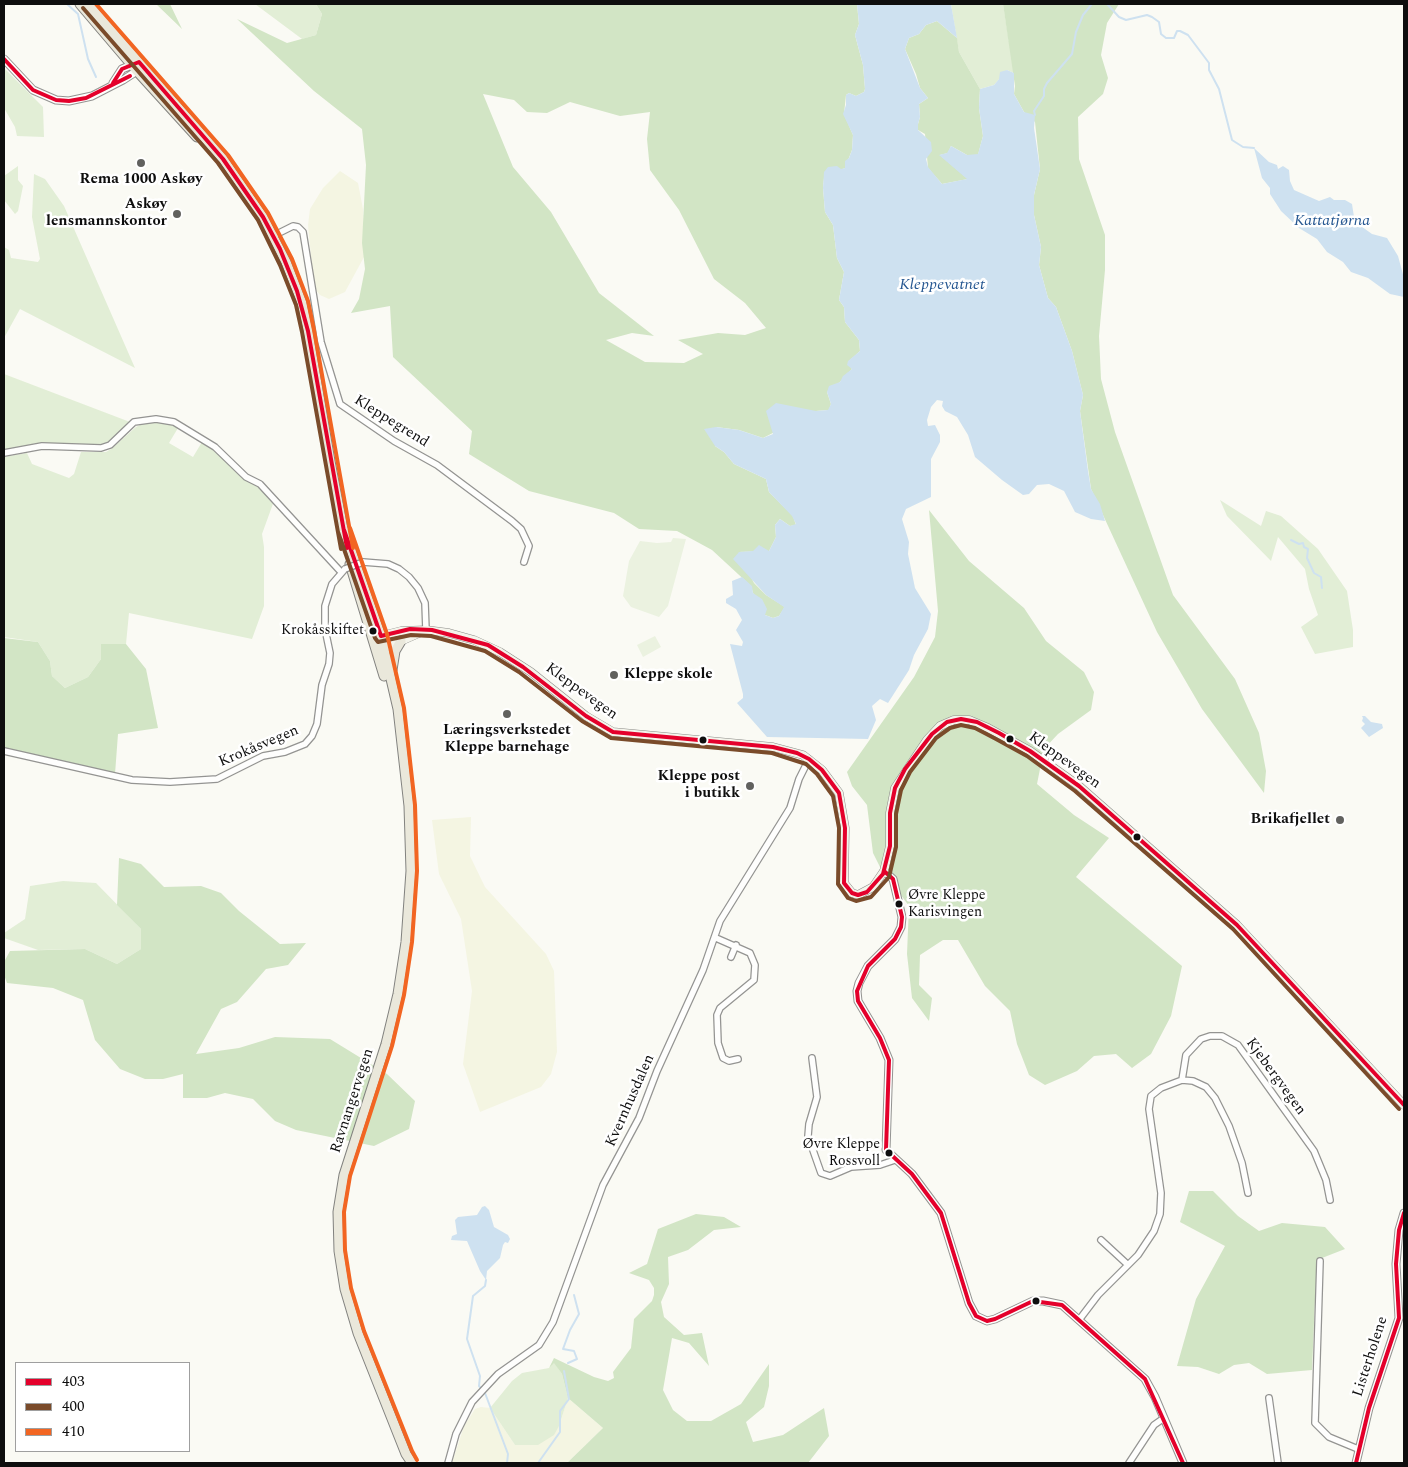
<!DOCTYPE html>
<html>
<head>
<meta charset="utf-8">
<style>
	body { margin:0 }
	#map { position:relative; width:1408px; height:1467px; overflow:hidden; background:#fafaf4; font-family:Spectral,serif }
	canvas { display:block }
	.frame { position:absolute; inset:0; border:5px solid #0e0e0e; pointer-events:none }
	.legend { position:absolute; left:15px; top:1362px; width:175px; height:90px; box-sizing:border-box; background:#fff; border:1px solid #9f9f9f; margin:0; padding:6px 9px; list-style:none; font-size:15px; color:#0e0e0e }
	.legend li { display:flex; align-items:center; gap:10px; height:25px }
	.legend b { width:25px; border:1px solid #9f9f9f }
</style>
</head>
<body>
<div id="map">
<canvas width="1408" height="1467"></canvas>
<div class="frame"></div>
<ul class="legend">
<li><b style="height:6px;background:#e4002b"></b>403</li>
<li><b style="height:6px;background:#7a4b2a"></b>400</li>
<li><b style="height:6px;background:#f26522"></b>410</li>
</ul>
</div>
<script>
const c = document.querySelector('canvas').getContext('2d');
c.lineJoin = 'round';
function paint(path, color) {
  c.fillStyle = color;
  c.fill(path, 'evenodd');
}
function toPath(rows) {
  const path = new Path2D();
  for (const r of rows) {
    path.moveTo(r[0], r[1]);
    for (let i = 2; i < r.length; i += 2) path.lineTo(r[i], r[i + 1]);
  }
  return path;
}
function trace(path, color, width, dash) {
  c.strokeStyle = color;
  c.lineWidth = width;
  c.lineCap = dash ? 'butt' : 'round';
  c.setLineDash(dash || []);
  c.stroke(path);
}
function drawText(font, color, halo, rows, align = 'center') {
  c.font = font + ' Spectral,serif';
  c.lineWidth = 5;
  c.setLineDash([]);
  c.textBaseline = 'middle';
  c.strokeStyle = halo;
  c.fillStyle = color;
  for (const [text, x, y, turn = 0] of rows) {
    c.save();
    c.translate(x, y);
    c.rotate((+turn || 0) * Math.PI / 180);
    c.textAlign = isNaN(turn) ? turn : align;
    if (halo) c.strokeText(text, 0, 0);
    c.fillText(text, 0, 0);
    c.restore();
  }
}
paint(toPath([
	[340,171,358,183,363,209,364,257,345,292,329,299,320,295,314,288,308,225,310,209,323,188],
	[471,817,470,856,485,887,546,954,554,971,557,1052,551,1074,541,1087,480,1112,463,1064,472,991,461,919,439,874,432,820],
	[568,1398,603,1428,567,1463,452,1463,464,1426,475,1409,481,1407,490,1408,515,1445,559,1426]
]), '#f4f5e2');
paint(toPath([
	[255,4,316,4,322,14,316,35,302,39],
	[951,4,1003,4,1014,73,1007,70,994,85,980,89,959,52],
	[4,68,43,107,44,137,17,136,15,127,4,108],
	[18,166,18,180,23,186,18,211,15,214,4,200,4,176],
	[34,174,45,179,64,206,135,368,20,309,4,338,4,247,9,250,11,258,38,262,40,259,32,217],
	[4,374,130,422,118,437,106,445,96,447,46,443,32,444,16,450,4,450],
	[148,421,164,422,178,428,169,443,193,457,202,442,222,454,274,501,262,534,264,547,264,606,252,639,129,613,126,644,101,644,101,659,88,677,65,688,52,676,50,661,38,642,4,637,4,457,27,453,32,464,69,478,74,474,81,452,106,452,111,449,136,427],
	[1220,500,1261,526,1266,511,1281,516,1318,549,1347,591,1353,630,1353,647,1315,654,1301,627,1318,615,1309,589,1305,569,1278,537,1271,561,1227,516],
	[63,881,96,883,141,929,141,949,117,964,85,949,38,950,4,938,4,933,25,919,30,886],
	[554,1362,562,1374,568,1398,559,1426,554,1435,538,1445,515,1445,490,1408,512,1381,522,1373,549,1368]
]), '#e2eed6');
paint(toPath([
	[156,4,170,4,182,29],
	[316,4,857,4,859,24,855,35,863,65,865,89,864,92,856,96,849,93,846,95,844,114,853,135,852,150,845,168,824,178,823,188,825,212,833,225,837,258,844,272,839,300,844,307,845,322,859,340,860,351,848,362,852,369,840,382,827,392,831,404,829,410,816,411,763,438,739,430,716,427,715,446,724,452,734,464,766,479,769,492,793,516,796,525,790,526,780,519,775,525,776,537,769,551,739,552,754,583,766,595,785,607,779,616,773,618,765,615,753,593,751,586,712,550,677,531,639,529,614,513,529,491,469,454,472,431,393,357,390,306,351,313,359,299,365,269,362,243,366,165,362,129,314,91,237,19,287,43,316,35,322,14],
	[483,94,514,100,527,112,547,113,570,102,620,116,650,112,647,139,650,170,679,210,714,279,745,303,766,328,745,335,718,333,678,340,703,354,684,363,645,362,606,340,632,333,654,336,599,293,551,212,513,167],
	[1003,4,1119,4,1107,23,1101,55,1108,78,1103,94,1078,117,1079,159,1105,235,1105,270,1099,336,1101,379,1115,432,1173,595,1235,679,1259,733,1266,771,1264,793,1202,709,1157,632,1091,489,1080,411,1083,395,1072,351,1056,307,1048,298,1039,265,1041,247,1034,215,1034,195,1040,169,1035,122,1024,112,1014,94,1015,86],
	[937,21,957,38,959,52,980,89,979,108,983,136,978,155,967,155,951,146,948,153,940,155,968,179,942,184,928,168,925,134,918,130,918,124,920,117,919,104,928,98,920,88,916,74,905,49,909,38,919,34,926,25],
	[929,510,969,561,1024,608,1046,641,1084,672,1094,692,1091,710,1058,734,1044,749,1037,784,1074,815,1109,838,1076,877,1182,966,1171,1016,1151,1054,1132,1068,1116,1054,1094,1056,1077,1071,1045,1085,1029,1075,1017,1044,1010,1011,985,986,958,940,943,940,920,955,919,985,932,998,929,1021,912,998,907,954,909,906,892,883,888,862,881,869,873,853,867,805,852,786,847,772,914,677,935,637,938,611],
	[4,638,38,642,50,661,52,676,65,688,88,677,101,659,101,644,126,644,146,669,158,728,118,734,115,774,4,750],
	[119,858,141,864,164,887,201,886,221,893,239,911,280,944,306,943,288,965,266,969,237,1002,221,1009,196,1054,239,1048,275,1037,330,1039,387,1074,415,1101,409,1129,374,1146,296,1130,275,1121,253,1099,225,1093,207,1098,183,1098,183,1074,163,1079,145,1079,120,1069,95,1040,83,1000,53,988,7,983,4,975,4,962,10,951,85,949,117,964,141,949,141,929,117,905],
	[1189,1191,1213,1191,1238,1216,1259,1231,1282,1223,1325,1227,1345,1249,1322,1258,1315,1299,1312,1370,1267,1374,1249,1363,1234,1365,1219,1374,1198,1367,1177,1366,1196,1299,1225,1246,1180,1222],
	[696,1214,724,1217,741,1227,714,1230,688,1250,668,1257,669,1284,661,1302,664,1317,684,1335,702,1333,709,1366,689,1343,672,1338,663,1390,673,1410,687,1421,711,1421,741,1404,769,1364,769,1386,764,1407,746,1422,753,1442,783,1435,824,1408,829,1436,808,1463,567,1463,603,1428,568,1398,562,1374,554,1363,549,1368,554,1358,594,1377,608,1381,614,1378,613,1372,631,1348,634,1319,652,1301,654,1295,654,1288,649,1280,629,1273,647,1264,658,1229]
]), '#d2e5c5');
paint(toPath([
	[673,538,686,539,668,606,659,617,631,607,623,596,629,561,640,541,657,543,671,542],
	[655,636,661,647,643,657,637,645]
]), '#ebf2e0');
paint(toPath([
	[857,4,951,4,957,38,937,21,926,25,919,34,909,38,905,49,920,88,928,98,919,104,920,117,918,124,918,130,931,142,932,151,926,159,928,167,942,184,967,179,939,155,947,153,951,146,967,155,978,154,983,136,979,108,980,89,994,85,999,79,1000,72,1007,70,1014,73,1014,94,1024,112,1035,115,1034,128,1040,169,1034,195,1034,215,1041,247,1039,265,1048,298,1056,307,1072,351,1083,395,1080,411,1088,471,1091,489,1100,504,1105,521,1091,519,1075,512,1064,491,1049,484,1037,485,1029,494,1023,495,1002,480,975,457,968,435,957,417,945,411,942,406,943,401,937,400,931,407,927,420,928,426,935,425,940,435,940,442,931,459,931,497,906,509,902,519,909,542,908,554,915,588,931,614,928,629,914,655,909,670,888,703,880,699,872,706,876,720,868,739,767,737,737,703,743,698,743,694,730,644,742,646,743,642,736,630,742,620,736,609,726,603,726,599,733,595,732,581,742,577,752,586,753,593,762,599,767,609,765,615,773,618,779,616,784,607,766,595,733,559,739,552,753,551,759,545,769,551,776,537,775,525,780,519,790,526,796,524,792,516,769,492,766,479,734,464,724,452,715,446,704,429,716,427,739,430,763,438,773,434,766,411,776,403,816,411,828,410,831,404,827,392,829,386,840,382,843,376,852,369,847,365,848,361,860,351,859,340,845,322,844,307,839,300,844,272,837,258,833,225,825,212,823,188,824,172,828,167,837,166,841,169,845,168,845,161,849,158,852,150,853,135,843,114,846,105,846,95,849,93,856,96,864,92,865,89,863,65,855,35,859,24],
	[1254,148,1269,162,1277,165,1278,169,1283,166,1289,170,1290,181,1294,190,1319,201,1330,197,1334,200,1345,200,1352,204,1354,217,1358,224,1372,234,1387,238,1398,256,1404,278,1404,297,1390,294,1368,278,1351,272,1343,262,1327,252,1317,239,1299,228,1281,211,1270,194,1270,188,1262,178],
	[1362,716,1365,716,1371,722,1382,724,1383,728,1369,737,1361,728,1365,724,1362,721,1363,718],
	[485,1206,489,1210,494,1227,508,1235,510,1239,508,1243,505,1242,503,1245,500,1258,487,1271,486,1280,480,1271,467,1241,451,1240,452,1236,457,1234,455,1220,458,1217,477,1215,482,1207]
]), '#cee1f0');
trace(toPath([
	[67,4,78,14,88,59,96,77],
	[1107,4,1119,17,1126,20,1147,15,1152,17,1159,22,1161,34,1166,38,1174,38,1177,31,1180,31,1188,35,1209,63,1209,70,1219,89,1232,140,1243,147,1254,148],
	[1035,115,1034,111,1044,96,1044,89,1047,83,1072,54,1076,32,1083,15,1092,4],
	[1291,540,1299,544,1303,543,1304,547,1308,549,1307,558,1314,573,1321,577,1322,588],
	[486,1280,485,1286,473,1296,467,1339,480,1376,479,1386,485,1393,508,1454,507,1463],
	[568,1363,577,1359,574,1351,563,1349,570,1330,579,1314,574,1295],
	[538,1463,560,1432,560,1411,569,1399,564,1371]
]), '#cee1f0', 2);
const minor = toPath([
	[273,236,293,226,298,227,303,232,321,342,340,404,394,441,437,465,512,521,521,529,529,546,524,562],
	[4,453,42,446,101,448,110,445,134,422,156,419,174,422,215,447,246,477,260,484,341,572],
	[363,562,388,564,399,569,409,577,418,588,425,603,426,630],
	[4,751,132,780,170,782,217,779,263,756,285,752,305,744,312,736,317,724,322,685,329,664,330,653,325,629,325,606,332,584,345,569],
	[716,938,750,953,755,965,754,980,720,1008,717,1015,718,1043,723,1058,729,1061,738,1059],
	[731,957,736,945],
	[812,1058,817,1097,809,1124,808,1136,821,1173,830,1176,851,1167,880,1165,895,1160],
	[1182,1080,1186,1055,1201,1039,1210,1036,1222,1036,1238,1045,1314,1151,1326,1180,1330,1200],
	[1101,1240,1127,1264],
	[1320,1261,1315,1423,1329,1437,1358,1449],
	[1079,1320,1098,1295,1138,1255,1154,1231,1160,1214,1161,1193,1149,1109,1151,1096,1161,1088,1182,1080,1193,1081,1206,1087,1215,1098,1229,1126,1242,1163,1248,1193],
	[1269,1398,1278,1463],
	[448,1463,456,1434,472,1402,498,1374,539,1345,553,1322,603,1185,639,1118,657,1071,703,970,720,921,790,808,799,779,809,759],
	[1129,1463,1154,1425,1164,1418]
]);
const tertiary = toPath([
	[4,59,33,90,56,100,69,101,92,96,123,80,137,71,139,62,122,69,113,83],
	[884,871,893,879,902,917,901,927,895,939,868,966,859,983,857,991,858,1001,880,1038,889,1060,886,1150,912,1174,941,1213,969,1303,976,1316,987,1321,995,1319,1033,1301,1043,1301,1062,1305,1145,1379,1155,1397,1183,1463],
	[1356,1463,1369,1408,1399,1318,1396,1264,1399,1230,1404,1213]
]);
const secondary = toPath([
	[426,630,392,645,383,647,375,643,381,636,401,631,426,630,449,633,474,640,500,652,531,672,586,716,613,732,773,747,803,755,822,770,839,793,845,828,844,883,852,893,858,895,873,887,884,871,890,846,890,813,895,788,927,740,940,726,954,720,969,720,988,728,1030,751,1079,786,1237,925,1404,1105]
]);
const primary = toPath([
	[80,4,137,71,197,137],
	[88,4,223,159,263,217,286,262,302,303,308,331,330,461,344,534],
	[344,530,381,636,398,709,409,806,411,871,406,942,398,994,386,1044,344,1175,338,1212,339,1251,345,1289,358,1333,406,1454,412,1463],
	[350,564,384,676],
	[392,670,395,651,401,641]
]);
trace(minor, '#949492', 8);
trace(tertiary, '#949492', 9);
trace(secondary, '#8b8b88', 9);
trace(primary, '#82827f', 11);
trace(minor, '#fefefd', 5.5);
trace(tertiary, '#fefefd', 7);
trace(secondary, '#f4f4eb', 8);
trace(primary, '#eae8db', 9);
const minorBridge = toPath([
	[345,569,363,562]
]);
trace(minorBridge, '#949492', 8, []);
trace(minorBridge, '#fefefd', 5.5);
trace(toPath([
	[4,59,33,90,56,100,69,101,86,98,130,76],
	[113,83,122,69,139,62,223,159,263,217,280,249,297,291,308,331,347,548],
	[344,530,381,636,410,629,432,630,488,645,523,667,586,716,613,732,773,747,797,753,809,759,822,770,839,793,845,828,844,883,852,893,858,895,867,892,883,874,890,846,890,813,895,788,905,769,932,734,947,722,961,719,977,722,999,733,1030,751,1079,786,1237,925,1404,1105],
	[884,871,893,879,902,917,901,927,895,939,868,966,857,991,858,1001,880,1038,889,1060,886,1150,912,1174,941,1213,969,1303,976,1316,987,1321,995,1319,1033,1301,1062,1305,1145,1379,1183,1463],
	[1356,1463,1369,1408,1399,1318,1396,1264,1399,1230,1404,1213]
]), '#e4002b', 4);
trace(toPath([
	[83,8,218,163,258,220,280,265,296,305,302,332,341,549],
	[338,532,375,638,378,642,411,635,431,636,485,651,519,672,582,721,611,738,772,753,806,764,817,774,833,796,839,828,838,884,848,898,856,901,871,897,889,877,896,847,896,814,901,790,910,772,936,738,950,728,961,725,975,728,996,739,1027,756,1075,791,1233,929,1399,1109]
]), '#7a4b2a', 4);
trace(toPath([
	[96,4,228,155,268,213,292,259,308,301,314,330,353,548],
	[350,528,387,634,404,708,415,805,417,871,412,942,404,995,392,1046,350,1176,344,1212,345,1250,351,1288,364,1331,412,1451,417,1460]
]), '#f26522', 4);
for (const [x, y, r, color] of [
	[141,163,5,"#61615e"],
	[177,214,5,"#61615e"],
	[373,631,4.5,"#0e0e0e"],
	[614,675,5,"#61615e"],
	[507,714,5,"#61615e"],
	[1010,739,4.5,"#0e0e0e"],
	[703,740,4.5,"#0e0e0e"],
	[750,786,5,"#61615e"],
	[1340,820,5,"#61615e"],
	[1137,837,4.5,"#0e0e0e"],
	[899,904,4.5,"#0e0e0e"],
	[889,1153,4.5,"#0e0e0e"],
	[1036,1301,4.5,"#0e0e0e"]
]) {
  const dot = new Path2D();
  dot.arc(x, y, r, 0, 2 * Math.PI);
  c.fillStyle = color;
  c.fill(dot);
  trace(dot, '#fff', 2);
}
drawText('14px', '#0e0e0e', '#fff', [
	["Krokåsskiftet",364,631],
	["Øvre Kleppe",908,896,"left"],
	["Karisvingen",908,913,"left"],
	["Øvre Kleppe",880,1145],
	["Rossvoll",880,1162]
], 'right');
drawText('bold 15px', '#0e0e0e', '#fff', [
	["Rema 1000 Askøy",141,180,"center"],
	["Askøy",167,205],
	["lensmannskontor",167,222],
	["Kleppe skole",624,675,"left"],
	["Læringsverkstedet",507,731,"center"],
	["Kleppe barnehage",507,748,"center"],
	["Kleppe post",740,777],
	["i butikk",740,794],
	["Brikafjellet",1330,820]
], 'right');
drawText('15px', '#0e0e0e', '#fff', [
	["Kleppegrend",391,422,32],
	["Kleppevegen",581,692,36],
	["Krokåsvegen",259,747,-23],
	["Kleppevegen",1064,761,36],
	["Kjebergvegen",1275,1077,54],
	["Ravnangervegen",353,1101,-72],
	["Kvernhusdalen",631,1101,-66],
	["Listerholene",1371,1357,-72]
]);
drawText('italic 16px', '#265791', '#fff', [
	["Kattatjørna",1332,222],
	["Kleppevatnet",942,286]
]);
</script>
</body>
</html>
